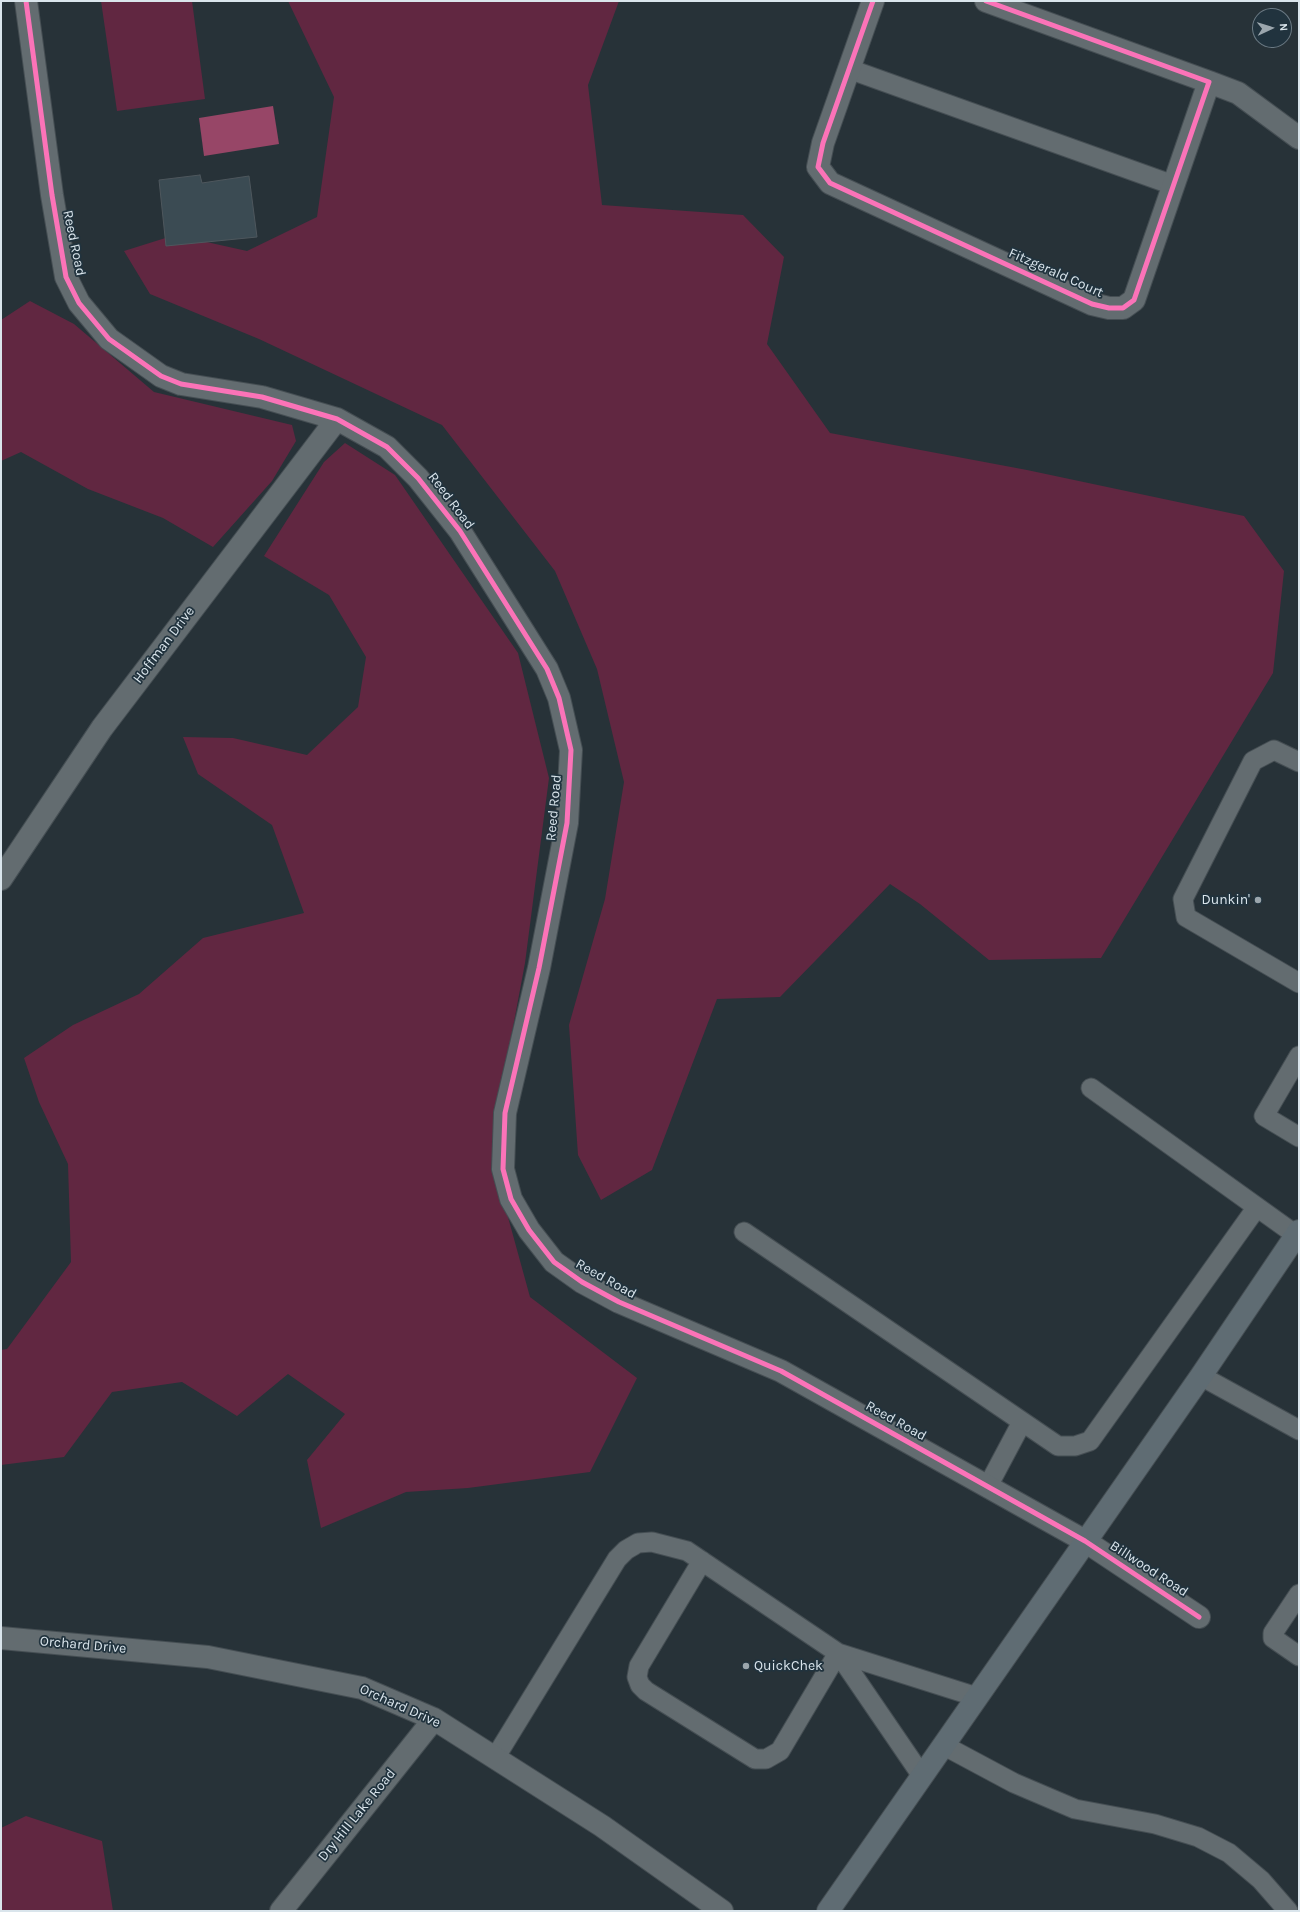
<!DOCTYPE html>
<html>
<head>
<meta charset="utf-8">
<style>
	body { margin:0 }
	#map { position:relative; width:1300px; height:1912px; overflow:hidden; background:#273238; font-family:Karla,sans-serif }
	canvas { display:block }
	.frame { position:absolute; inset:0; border:2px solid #dae5ec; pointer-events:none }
	.north { position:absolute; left:1252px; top:8px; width:40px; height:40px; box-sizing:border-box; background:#21333e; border:1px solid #6b7a84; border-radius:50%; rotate:86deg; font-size:11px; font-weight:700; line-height:16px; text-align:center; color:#dae5ec }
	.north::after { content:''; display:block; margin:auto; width:14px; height:18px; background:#9ba6ad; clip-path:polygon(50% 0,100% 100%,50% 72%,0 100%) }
</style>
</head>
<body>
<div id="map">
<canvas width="1300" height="1912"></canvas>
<div class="frame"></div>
<div class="north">N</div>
</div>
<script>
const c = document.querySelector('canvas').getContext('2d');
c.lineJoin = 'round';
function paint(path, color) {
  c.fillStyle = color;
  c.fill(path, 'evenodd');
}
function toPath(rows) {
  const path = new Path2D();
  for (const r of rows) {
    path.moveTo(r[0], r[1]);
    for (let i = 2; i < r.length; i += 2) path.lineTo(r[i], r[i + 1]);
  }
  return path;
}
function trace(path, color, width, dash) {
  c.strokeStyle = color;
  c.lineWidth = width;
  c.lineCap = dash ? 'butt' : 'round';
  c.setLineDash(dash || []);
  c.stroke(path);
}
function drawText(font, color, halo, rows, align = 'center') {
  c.font = font + ' Karla,sans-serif';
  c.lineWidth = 3.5;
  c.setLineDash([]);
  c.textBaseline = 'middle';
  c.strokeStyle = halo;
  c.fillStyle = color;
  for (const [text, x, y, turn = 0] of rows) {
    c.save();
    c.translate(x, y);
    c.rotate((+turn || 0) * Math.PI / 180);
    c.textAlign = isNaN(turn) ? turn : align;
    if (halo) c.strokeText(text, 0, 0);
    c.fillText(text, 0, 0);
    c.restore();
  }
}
paint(toPath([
	[101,1,192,1,205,99,117,111],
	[288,1,619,1,588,85,602,205,743,215,784,257,767,344,830,433,1027,470,1244,516,1284,571,1273,673,1101,958,989,960,920,904,890,884,780,997,717,999,652,1170,601,1200,578,1155,569,1025,605,899,624,782,597,669,555,571,442,425,259,339,150,294,124,251,175,235,247,251,317,217,334,97],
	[30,301,74,324,154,392,292,425,296,441,272,481,213,547,163,518,88,489,21,452,1,461,1,320],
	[345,443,395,475,518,653,549,778,525,963,502,1086,492,1159,530,1297,637,1378,590,1472,468,1488,406,1492,321,1528,307,1460,345,1414,288,1374,237,1416,182,1382,112,1392,64,1457,1,1465,1,1350,7,1349,71,1262,68,1164,39,1102,24,1058,73,1025,139,994,203,938,304,913,272,825,198,774,183,737,233,738,307,755,358,707,366,657,329,595,264,556,324,462],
	[26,1816,102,1841,113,1911,1,1911,1,1828]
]), '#612741');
paint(toPath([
	[273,106,279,144,204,156,199,118]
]), '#974667');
const building = toPath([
	[200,175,202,183,249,176,257,237,166,246,159,180,200,175]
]);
paint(building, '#3b4b53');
trace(building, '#4e575d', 1);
const service = toPath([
	[849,69,1173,185],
	[1299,762,1274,750,1253,761,1183,899,1186,917,1299,983],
	[1299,1056,1264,1116,1299,1137],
	[1091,1088,1296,1235],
	[744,1232,1058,1446,1075,1446,1090,1441,1257,1207],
	[1201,1376,1299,1430],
	[988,1486,1022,1422],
	[702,1561,639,1666,637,1677,640,1685,646,1691,755,1759,766,1759,780,1751,838,1653],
	[1299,1594,1273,1633,1273,1638,1299,1656],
	[838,1653,922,1776],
	[943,1745,1014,1783,1075,1809,1155,1824,1198,1837,1229,1853,1261,1880,1288,1911],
	[495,1758,617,1559,626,1550,638,1543,652,1542,687,1551,838,1653,977,1697]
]);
const minor = toPath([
	[26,1,52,195,66,277,79,303,109,339,161,376,181,384,262,397,337,419,387,447,418,478,460,531,547,669,559,698,571,750,567,823,539,968,505,1113,503,1169,511,1199,529,1230,554,1262,582,1282,619,1302,781,1371,1085,1541,1199,1617],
	[873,1,823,143,818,167,830,183,1092,304,1109,308,1123,308,1134,300,1209,82,986,1],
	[1209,82,1238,93,1299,138],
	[1,879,102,728,337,419],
	[1,1638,208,1657,362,1688,434,1719,602,1826,722,1911],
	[281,1911,434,1719]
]);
const primary = toPath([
	[828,1911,1201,1376,1299,1231]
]);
trace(service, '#454e53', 21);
trace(minor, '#454e53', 24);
trace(primary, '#454e53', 24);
trace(service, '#636c70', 19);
trace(minor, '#636c70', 22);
trace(primary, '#5f6c73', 22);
trace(toPath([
	[26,1,52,195,66,277,79,303,109,339,161,376,181,384,262,397,337,419,387,447,418,478,460,531,547,669,559,698,571,750,567,823,539,968,505,1113,503,1169,511,1199,529,1230,554,1262,582,1282,619,1302,781,1371,1085,1541,1199,1617],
	[873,1,823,143,818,167,830,183,1092,304,1109,308,1123,308,1134,300,1209,82,986,1]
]), '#fb73b8', 5);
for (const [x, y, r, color] of [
	[1258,900,4,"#9ba6ad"],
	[746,1666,4,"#9ba6ad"]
]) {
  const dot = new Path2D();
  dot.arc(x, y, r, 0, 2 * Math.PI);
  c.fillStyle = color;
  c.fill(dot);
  trace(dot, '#21333e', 1.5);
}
drawText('14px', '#dae5ec', '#21333e', [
	["Reed Road",74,243,78],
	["Fitzgerald Court",1056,273,24],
	["Reed Road",451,501,53],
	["Hoffman Drive",164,645,-53],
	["Reed Road",554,808,-85],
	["Reed Road",606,1279,29],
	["Reed Road",896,1421,29],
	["Billwood Road",1149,1569,33],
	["Orchard Drive",83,1645,5],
	["Orchard Drive",400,1706,24],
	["Dry Hill Lake Road",357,1815,-51]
]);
drawText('14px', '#dae5ec', '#21333e', [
	["Dunkin'",1250,900],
	["QuickChek",754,1666,"left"]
], 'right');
</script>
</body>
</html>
